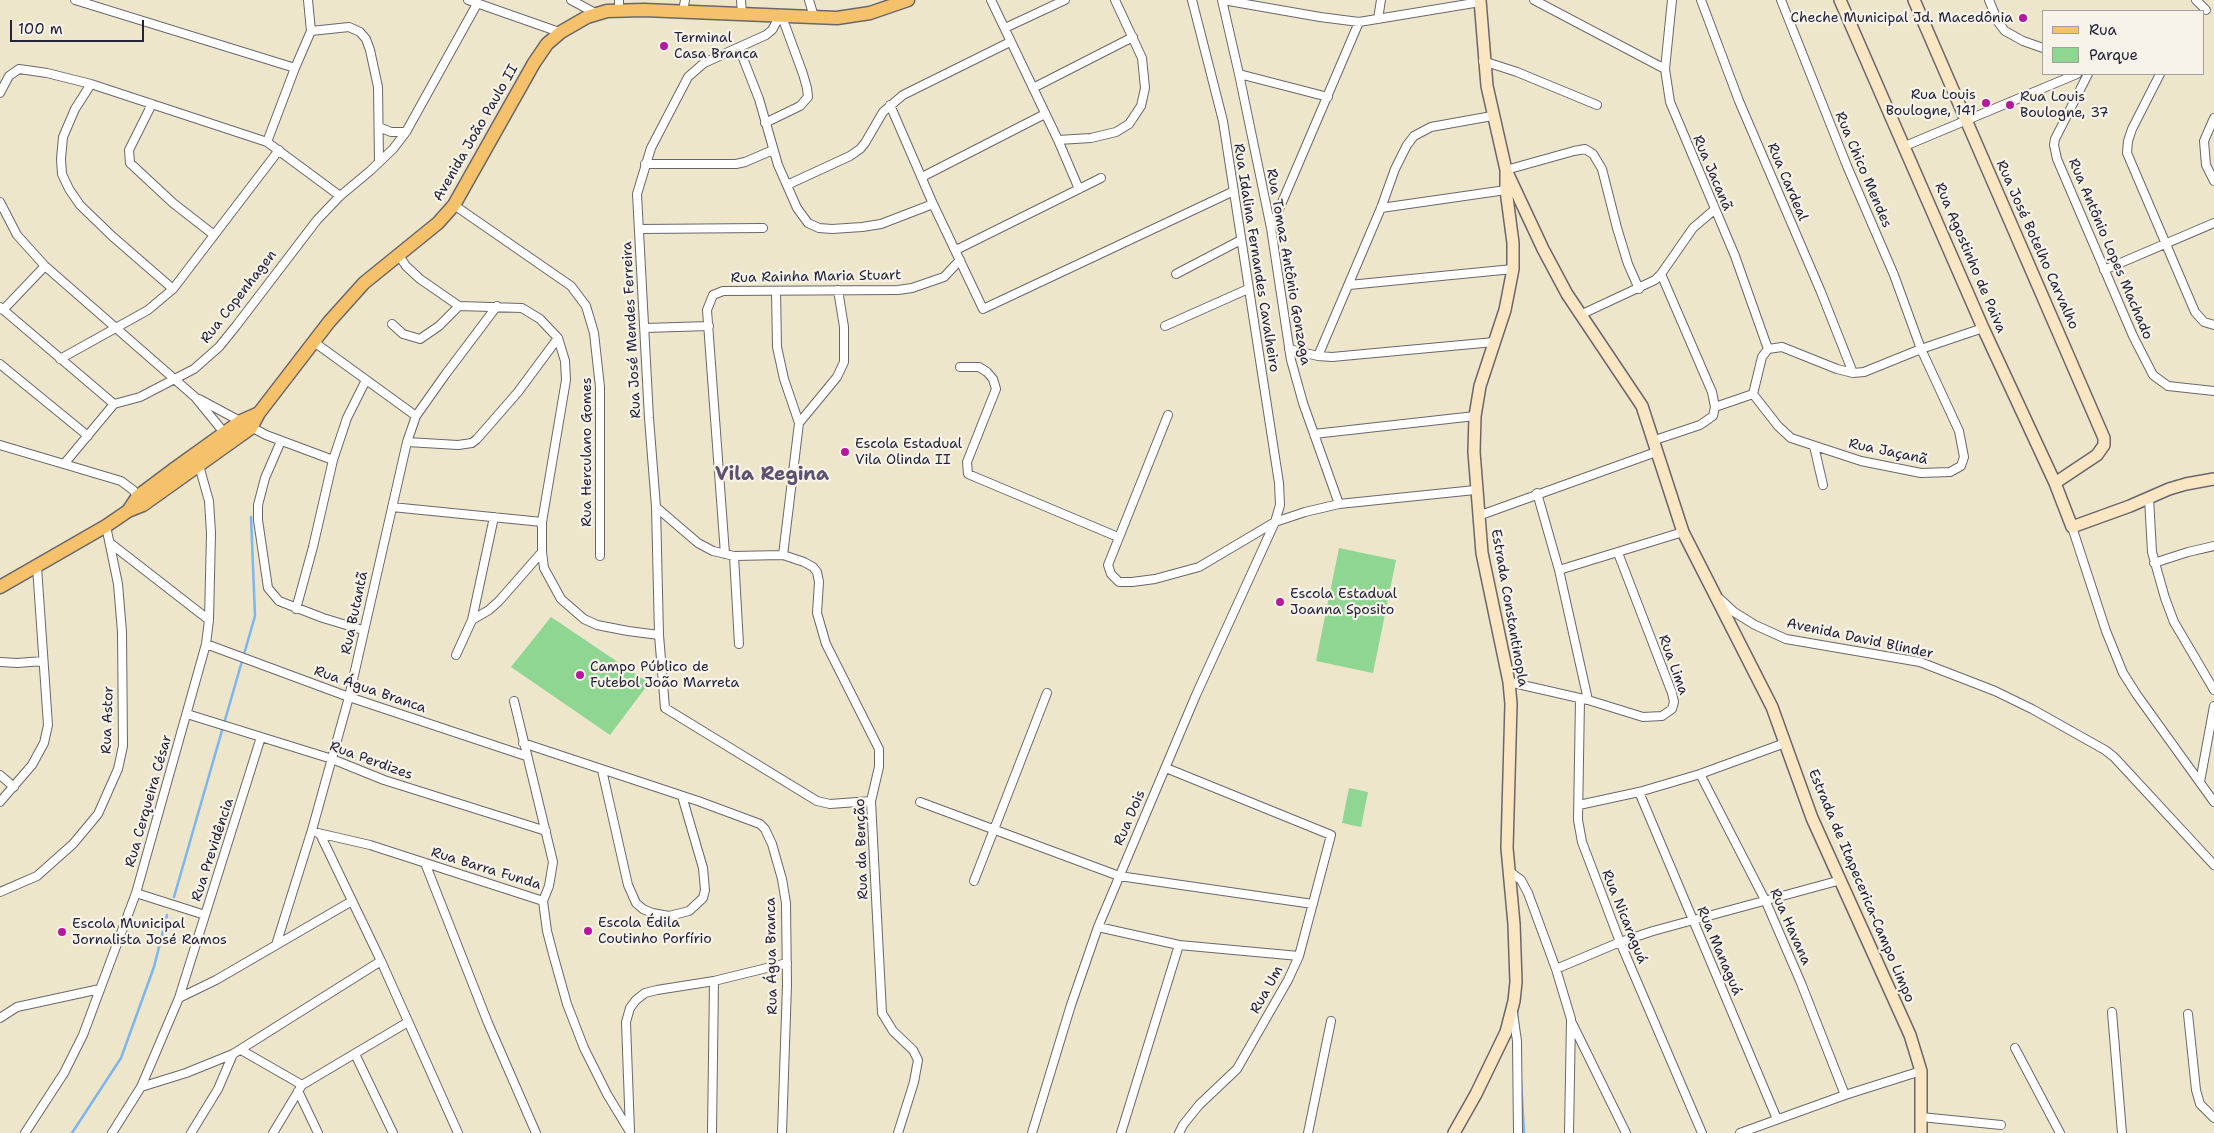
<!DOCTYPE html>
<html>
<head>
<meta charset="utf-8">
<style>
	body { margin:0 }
	#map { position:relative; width:2214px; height:1133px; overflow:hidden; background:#ede6ca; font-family:"Shantell Sans",sans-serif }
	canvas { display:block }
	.legend { position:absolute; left:2042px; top:10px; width:162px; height:65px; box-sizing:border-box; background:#f7f3e8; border:1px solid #a29fa3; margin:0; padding:6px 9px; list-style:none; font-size:15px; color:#22223b }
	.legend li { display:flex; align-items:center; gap:10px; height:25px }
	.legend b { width:25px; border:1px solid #a29fa3 }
	.scale { position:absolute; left:10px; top:20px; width:134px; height:22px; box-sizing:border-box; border:2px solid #22223b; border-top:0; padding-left:6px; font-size:15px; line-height:18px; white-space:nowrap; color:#22223b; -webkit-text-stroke:4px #f7f3e8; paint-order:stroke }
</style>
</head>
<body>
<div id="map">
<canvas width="2214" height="1133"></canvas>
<ul class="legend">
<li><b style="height:6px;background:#f5c16b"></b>Rua</li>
<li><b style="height:14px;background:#8ed692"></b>Parque</li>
</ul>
<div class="scale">100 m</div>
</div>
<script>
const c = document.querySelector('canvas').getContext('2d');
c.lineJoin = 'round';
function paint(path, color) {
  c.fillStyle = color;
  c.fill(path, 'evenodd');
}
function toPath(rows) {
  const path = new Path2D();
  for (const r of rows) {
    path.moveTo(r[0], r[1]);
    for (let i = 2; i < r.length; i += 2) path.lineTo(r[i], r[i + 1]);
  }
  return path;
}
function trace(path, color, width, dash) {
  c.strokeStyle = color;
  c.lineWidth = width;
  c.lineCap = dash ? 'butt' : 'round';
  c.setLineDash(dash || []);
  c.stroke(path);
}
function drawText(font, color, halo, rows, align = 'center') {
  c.font = font + ' "Shantell Sans",sans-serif';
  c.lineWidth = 4.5;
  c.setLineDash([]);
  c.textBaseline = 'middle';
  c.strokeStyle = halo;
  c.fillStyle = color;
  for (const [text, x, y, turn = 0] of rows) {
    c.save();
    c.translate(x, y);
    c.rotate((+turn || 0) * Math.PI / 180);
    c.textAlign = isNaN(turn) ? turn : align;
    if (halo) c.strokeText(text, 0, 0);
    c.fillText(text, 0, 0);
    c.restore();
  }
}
paint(toPath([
	[1339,548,1396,560,1373,673,1316,661],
	[551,617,649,683,610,735,511,667],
	[1349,788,1368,792,1361,827,1342,823]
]), '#8ed692');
trace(toPath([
	[174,897,255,616,251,517],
	[1517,1007,1518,1024],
	[1521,1080,1524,1133],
	[72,1133,121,1058,154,967,167,915]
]), '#7db5ed', 2.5);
const street = toPath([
	[75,0,295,68],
	[468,0,562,33],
	[571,0,597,14],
	[741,0,742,14],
	[809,0,814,17],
	[991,0,1058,140,1079,189],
	[1222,0,1239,74,1271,228,1291,360,1303,403,1339,504],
	[1223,0,1320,17,1359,22,1480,2],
	[1534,0,1665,69],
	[1672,0,1665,69,1670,102,1735,256,1768,349],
	[1701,0,1739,101,1821,292,1853,373],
	[1989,0,1998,22,2005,31,2023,41,2043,48],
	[2196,0,2206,10],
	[619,11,619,0],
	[683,11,685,0],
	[781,14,772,30,766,35,704,63,688,77,651,148,637,194,649,418,656,507,659,635,665,708,817,801,830,804,871,801],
	[1378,19,1381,0],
	[1005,28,1065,0],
	[311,31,349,27,360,32,366,39,370,50,378,87,379,162],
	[739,48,759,99,778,165,797,208,808,223,819,228,832,229,862,227,881,224,933,204],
	[1483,61,1517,72,1597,105],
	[1239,74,1328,97],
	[2088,74,2055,139,2054,145,2057,159,2133,336,2153,375,2168,386,2214,391],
	[2160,74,2132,129,2128,141,2127,153,2195,312,2204,322,2214,325],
	[91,84,75,109,63,137,61,159,62,174,69,189,80,205,112,236,173,289],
	[1033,88,1133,37],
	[0,93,9,76,19,69,47,73,91,84,267,142,340,196],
	[152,104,129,150,130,163,173,203,214,235],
	[890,105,933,204,983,309,1234,191],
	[2214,118,2204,141,2206,165,2214,181],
	[765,123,800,106,808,97,807,88,803,74,781,14],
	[379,127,391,132,406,132],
	[1058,140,1091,138,1116,132,1129,124,1141,106,1145,88,1142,58,1115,0],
	[267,142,295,68,311,31,308,0],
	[1905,146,2077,74],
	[645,164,736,164,745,162,773,150],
	[1506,170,1574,151,1585,149,1593,154,1602,169,1617,228,1628,264,1639,289],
	[922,177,1045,114],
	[787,185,850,156,860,149,865,143,883,112,903,95,1010,42],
	[0,202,17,235,45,266,195,397,226,435],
	[454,205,571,286,586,306,594,333,600,387,600,556],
	[1381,208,1506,190],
	[1271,228,1359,22],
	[639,229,763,228],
	[956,250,1101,178],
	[398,254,406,266,420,279,459,306,522,308,540,319,558,338,565,361,566,380,542,522,542,552,544,568,561,599,584,619,597,625,628,631,659,635],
	[2104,270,2214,223],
	[1176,274,1241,240],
	[1349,285,1513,269],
	[776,291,777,347,784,379,799,423],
	[0,307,114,404,140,397,194,369,219,347,236,326,317,220,340,196,370,171,393,149,406,132,477,4],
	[3,310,45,266],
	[1580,315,1655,280,1661,274,1693,228,1714,210],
	[392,324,403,334,420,339,439,326,459,306],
	[1165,326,1248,289],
	[645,328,709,326],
	[314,342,416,416],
	[1289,349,1318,356,1332,357,1494,342],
	[1768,349,1762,357,1753,394,1778,426,1791,438,1861,461,1921,473,1950,472,1961,466,1964,457,1959,431,1921,349,1894,275,1847,166,1781,0],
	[1768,349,1782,347,1837,369,1853,373,1864,372,1921,349,1983,328],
	[1318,356,1381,208,1395,169,1407,145,1414,136,1431,127,1492,116],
	[60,359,148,310,173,289,279,150],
	[0,364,88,436],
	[960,367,979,367,987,372,993,379,996,389,967,462,968,474,1118,537],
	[199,399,266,435,333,460],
	[1715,407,1753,394],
	[1168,415,1108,565,1111,574,1119,582,1132,582,1155,579,1199,567,1275,522,1305,512,1339,504,1475,490],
	[1314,434,1475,416],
	[281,441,265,478,258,505,258,520,268,588,279,601,323,618,363,630],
	[1652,441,1700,425,1713,416,1715,407,1712,392,1661,274],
	[407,442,458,445,472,443,477,439,518,392,558,338],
	[0,445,121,481,133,490,140,499],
	[1814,446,1823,485],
	[64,464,114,404],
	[1537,493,1559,570,1588,700],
	[2149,498,2152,552,2165,598,2174,622,2214,690],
	[392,507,542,522],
	[656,507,698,543,713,551,734,556,783,555,799,423,837,377,844,362,844,327,838,290],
	[1478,516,1656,452],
	[2072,527,2106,631,2123,673,2137,695,2214,802],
	[110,543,209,620],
	[725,554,707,310,713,295,723,291,898,290,912,288,944,277,960,260],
	[783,555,804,562,813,567,817,572,819,582,817,613,826,644,879,749,879,767,871,801,882,1013,893,1031,913,1050,918,1060,914,1082,898,1133],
	[734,556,739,644],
	[2154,563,2188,552,2214,546],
	[1559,570,1683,532],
	[1720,599,1734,612,1755,625,1786,639,1920,662,1995,691,2032,709,2105,750,2114,757,2214,865],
	[296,609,313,547,333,460,347,418,366,380],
	[472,620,489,610,499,601,542,552],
	[206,644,349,697,526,756],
	[456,655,472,620,494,517],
	[0,662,17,663,43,661],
	[1509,682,1588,700,1643,717,1662,716,1672,709,1674,702,1672,693,1618,553],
	[1580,699,1578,820,1582,842,1620,942,1702,1133],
	[514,701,553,862,549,886,543,901,547,931,553,954,567,1004,584,1048,607,1094,630,1132],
	[187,714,332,759,384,780,546,831],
	[523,743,698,801,760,824,765,829,772,844,782,879,786,903,787,985,782,1133],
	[1166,768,1331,835,1299,956,1288,980,1237,1069,1199,1105,1183,1125,1179,1133],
	[602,770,628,885,636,903,643,909,652,913,669,916,689,911,703,898,705,890,703,868,682,796],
	[1700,774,1766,902,1801,983,1845,1095],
	[0,775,14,787],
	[2200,782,2214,706],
	[1639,792,1777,1119],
	[0,802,32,765,44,743,48,725,37,567],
	[920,802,1119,876,1313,904],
	[1579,805,1639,792,1700,774,1785,743],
	[318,833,370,845,543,901],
	[320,834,381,961,458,1133],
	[425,863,488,1023,536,1133],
	[1509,871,1521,880,1528,893,1556,969,1571,1019,1569,1133],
	[974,881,1047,693],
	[0,892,37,876,73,844,98,814,118,769,123,746,122,632,118,584,106,526],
	[136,893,205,915],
	[1098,927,1179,945,1299,956],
	[276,945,312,830,349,697,407,442,416,416,445,375,497,306],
	[1556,969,1620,942,1653,931,1841,880],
	[179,998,216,980,352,901],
	[2112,1012,2122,1133],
	[1513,1013,1517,1041,1518,1133],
	[2188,1014,2196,1090,2200,1104,2214,1118],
	[0,1018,17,1007,100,989],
	[1572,1023,1626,1133],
	[2015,1048,2060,1133],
	[241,1050,302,1085],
	[355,1054,393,1133],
	[141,1087,186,1073,233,1054,381,961],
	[298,1091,318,1133],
	[1921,1117,2001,1125],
	[630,1132,626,1022,630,1008,636,1000,645,993,657,990,714,981,787,963],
	[25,1133,64,1073,83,1035,136,893,206,644,209,620,211,533,209,501,198,462],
	[112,1133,141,1087,179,998,261,737],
	[191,1133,218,1089,233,1054],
	[273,1133,302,1085,408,1022],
	[712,1133,714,981],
	[1032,1133,1071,1005,1098,927,1196,695,1275,522,1280,505,1279,483,1223,121,1192,0],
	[1121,1133,1179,945],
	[1308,1133,1331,1021],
	[1740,1133,1845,1095,1921,1071]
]);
const secondary = toPath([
	[1480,0,1487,86,1506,170,1543,249,1567,294,1642,406,1683,532,1772,707,1812,818,1910,1035,1921,1071,1921,1133],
	[1840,0,1983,328,2055,483,2072,527,2130,506,2169,489,2186,484,2214,479],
	[1914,0,2104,438,2104,445,2097,455,2055,483],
	[1454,1133,1476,1094,1506,1032,1514,1001,1516,982,1514,924,1507,848,1511,704,1509,682,1482,553,1474,452,1475,416,1480,386,1505,310,1513,269,1513,243,1506,190,1506,171]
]);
const primary = toPath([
	[128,511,138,496,174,469,241,421,259,413],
	[0,587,106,526,128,511,143,505,251,428,259,413,329,322,364,283,438,223,454,205,534,63,547,44,561,32,587,17,607,11,644,10,837,18,870,13,908,0]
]);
trace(street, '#69676d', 10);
trace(secondary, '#69676d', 14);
trace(primary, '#69676d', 15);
trace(street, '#fff', 8);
trace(secondary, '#fbe6c4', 11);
trace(primary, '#f5c16b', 12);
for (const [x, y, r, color] of [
	[2023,18,5,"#b5179e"],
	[664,46,5,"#b5179e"],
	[1986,103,5,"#b5179e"],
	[2010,105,5,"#b5179e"],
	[845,452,5,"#b5179e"],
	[1280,602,5,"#b5179e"],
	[580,675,5,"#b5179e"],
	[588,931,5,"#b5179e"],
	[62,932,5,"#b5179e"]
]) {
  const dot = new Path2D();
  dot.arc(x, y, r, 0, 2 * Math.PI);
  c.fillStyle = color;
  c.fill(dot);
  trace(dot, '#f7f3e8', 2);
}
drawText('14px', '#22223b', '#f7f3e8', [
	["Cheche Municipal Jd. Macedônia",2013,18,"right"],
	["Terminal",674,38],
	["Casa Branca",674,54],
	["Rua Louis",1976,95,"right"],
	["Boulogne, 141",1976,111,"right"],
	["Rua Louis",2020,97],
	["Boulogne, 37",2020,113],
	["Escola Estadual",855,444],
	["Vila Olinda II",855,460],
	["Escola Estadual",1290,594],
	["Joanna Sposito",1290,610],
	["Campo Público de",590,667],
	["Futebol João Marreta",590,683],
	["Escola Édila",598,923],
	["Coutinho Porfírio",598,939],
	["Escola Municipal",72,924],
	["Jornalista José Ramos",72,940]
], 'left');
drawText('14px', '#22223b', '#f7f3e8', [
	["Avenida João Paulo II",476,133,-60],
	["Rua Chico Mendes",1863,170,67],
	["Rua Jacanã",1712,173,67],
	["Rua Cardeal",1787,182,67],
	["Rua José Botelho Carvalho",2037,245,66],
	["Rua Antônio Lopes Machado",2110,249,67],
	["Rua Idalina Fernandes Cavalheiro",1256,258,81],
	["Rua Agostinho de Paiva",1970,258,67],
	["Rua Tomaz Antônio Gonzaga",1288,267,80],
	["Rua Rainha Maria Stuart",816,277,-1],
	["Rua Copenhagen",239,297,-52],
	["Rua José Mendes Ferreira",632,330,-93],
	["Rua Herculano Gomes",587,452,-90],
	["Rua Jaçanã",1888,452,12],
	["Estrada Constantinopla",1509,608,80],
	["Rua Butantã",355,613,-78],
	["Avenida David Blinder",1860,639,12],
	["Rua Lima",1673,665,70],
	["Rua Água Branca",370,690,19],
	["Rua Astor",108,720,-88],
	["Rua Perdizes",371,761,20],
	["Rua Cerqueira César",149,801,-74],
	["Rua Dois",1130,818,-67],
	["Rua da Benção",862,849,-92],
	["Rua Previdência",213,850,-72],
	["Rua Barra Funda",486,869,17],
	["Estrada de Itapecerica-Campo Limpo",1861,886,67],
	["Rua Nicaraguá",1624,917,68],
	["Rua Havana",1790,927,66],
	["Rua Managuá",1719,951,67],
	["Rua Água Branca",772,956,-91],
	["Rua Um",1267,990,-61]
]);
drawText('bold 19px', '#5c5171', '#f7f3e8', [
	["Vila Regina",772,475]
]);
</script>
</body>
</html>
